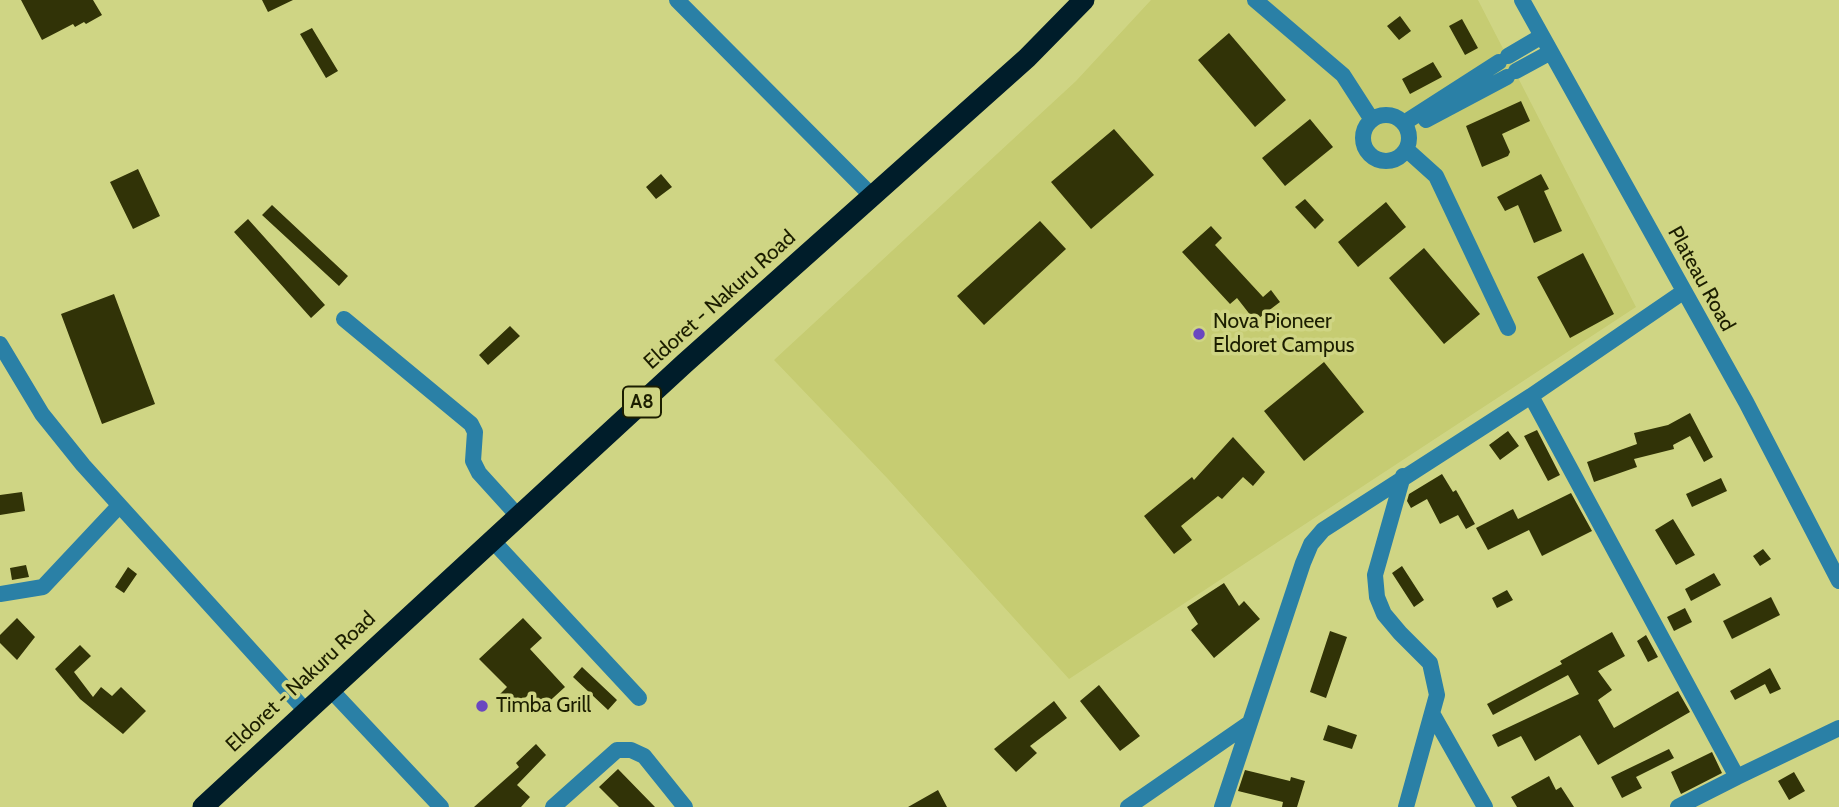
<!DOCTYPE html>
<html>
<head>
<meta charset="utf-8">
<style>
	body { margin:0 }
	canvas { display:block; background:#cfd584 }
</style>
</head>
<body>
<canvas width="1839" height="807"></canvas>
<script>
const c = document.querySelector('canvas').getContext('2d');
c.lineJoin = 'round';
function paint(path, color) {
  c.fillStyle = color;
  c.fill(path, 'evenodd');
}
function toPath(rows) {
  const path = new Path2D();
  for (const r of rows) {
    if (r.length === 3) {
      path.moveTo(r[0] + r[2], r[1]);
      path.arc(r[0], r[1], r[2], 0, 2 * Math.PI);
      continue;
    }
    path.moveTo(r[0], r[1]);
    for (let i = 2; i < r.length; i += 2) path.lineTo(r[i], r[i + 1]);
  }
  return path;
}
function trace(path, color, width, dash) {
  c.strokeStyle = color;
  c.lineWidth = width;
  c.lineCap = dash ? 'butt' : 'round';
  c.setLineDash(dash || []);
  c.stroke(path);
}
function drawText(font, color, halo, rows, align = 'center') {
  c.font = font + ' Cabin,sans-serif';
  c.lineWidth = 7;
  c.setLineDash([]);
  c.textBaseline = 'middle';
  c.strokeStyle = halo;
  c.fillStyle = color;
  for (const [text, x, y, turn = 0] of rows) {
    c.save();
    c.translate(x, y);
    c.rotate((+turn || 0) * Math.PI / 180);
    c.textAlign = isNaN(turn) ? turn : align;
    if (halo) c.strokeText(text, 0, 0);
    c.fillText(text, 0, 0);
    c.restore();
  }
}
paint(toPath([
	[1151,0,1478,0,1636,307,1069,679,888,479,774,360,1076,81]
]), '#c6cc72');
paint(toPath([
	[21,0,93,0,102,15,86,24,84,22,75,27,73,24,42,40],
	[262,0,293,0,268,12],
	[1400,16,1411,31,1399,40,1387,26],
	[1462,19,1478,48,1465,55,1449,26],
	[312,28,338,71,326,78,300,34],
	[1229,33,1286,100,1255,127,1198,60],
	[1433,62,1442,77,1410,94,1402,79],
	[1521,101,1530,121,1502,134,1510,152,1508,156,1482,167,1466,126],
	[1310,119,1333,147,1285,186,1262,158],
	[1114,129,1154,175,1091,229,1051,182],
	[138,169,160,216,133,229,110,182],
	[661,174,672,187,656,199,646,187],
	[1541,174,1549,189,1544,191,1562,231,1534,243,1518,205,1505,211,1497,197],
	[1305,199,1324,220,1315,229,1295,207],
	[1386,202,1406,227,1358,267,1338,242],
	[272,205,348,276,339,286,262,215],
	[248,219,325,305,311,318,234,232],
	[1040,221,1066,249,984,325,957,296],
	[1211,226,1222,238,1215,245,1263,297,1271,290,1280,302,1255,321,1237,298,1230,304,1182,252],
	[1424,248,1480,314,1444,344,1389,278],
	[1583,253,1614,314,1570,338,1537,277],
	[114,294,155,404,102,424,61,314],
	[510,326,520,336,488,365,479,355],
	[1324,362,1364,412,1304,461,1264,411],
	[1690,413,1713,457,1704,462,1690,436,1673,445,1674,449,1634,459,1637,467,1594,482,1587,462,1637,444,1634,433,1668,425],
	[1537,430,1560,475,1548,481,1524,436],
	[1508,431,1519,446,1500,460,1489,445],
	[1233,437,1265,472,1253,486,1243,477,1222,499,1218,496,1181,526,1192,540,1174,554,1144,516,1192,477,1194,480],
	[1442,474,1453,492,1456,490,1475,524,1466,529,1458,515,1440,524,1427,499,1411,508,1407,501,1409,494],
	[1721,478,1727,491,1692,507,1686,494],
	[22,492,25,511,0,515,0,495],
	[1571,493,1592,531,1542,556,1529,530,1488,550,1476,528,1513,509,1518,519],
	[1673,519,1695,555,1676,565,1655,530],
	[1763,549,1771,559,1760,566,1753,556],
	[26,565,29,577,12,580,10,568],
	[1402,566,1424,600,1414,607,1392,573],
	[128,567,137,574,124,593,115,587],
	[1714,573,1721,585,1691,601,1685,589],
	[1224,583,1239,606,1244,601,1260,619,1214,658,1191,630,1198,624,1187,607],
	[1507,590,1513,600,1497,608,1492,598],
	[1771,597,1780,615,1732,639,1723,621],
	[1685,608,1692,622,1674,631,1667,617],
	[17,618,35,637,17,660,0,643,0,635],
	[523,618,542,638,530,649,565,687,542,708,529,694,512,711,498,696,507,687,479,659],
	[1330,631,1347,637,1326,698,1310,692],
	[1612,632,1625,656,1598,671,1612,690,1598,700,1614,728,1678,691,1690,712,1598,765,1580,735,1535,761,1521,736,1498,747,1492,735,1579,694,1568,675,1493,715,1487,704,1562,664,1560,661],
	[1646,635,1658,657,1648,662,1637,641],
	[80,645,91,656,74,672,93,697,101,687,112,696,121,687,146,711,123,734,80,699,55,669],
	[582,667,617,700,608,710,573,677],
	[1770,668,1781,689,1770,694,1765,684,1735,700,1730,691],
	[1099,685,1140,736,1120,751,1080,701],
	[1054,701,1067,718,1030,746,1037,753,1016,772,994,749],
	[1328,725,1357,735,1352,749,1323,740],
	[536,744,546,755,517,785,530,797,521,807,474,807,519,767,516,763],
	[1669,749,1674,758,1636,777,1642,788,1622,798,1611,777],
	[1712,752,1722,773,1681,794,1671,772],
	[618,769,655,807,619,807,599,787],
	[1245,770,1290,781,1291,777,1305,781,1297,807,1282,807,1283,802,1238,791],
	[1794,772,1805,791,1789,800,1778,781],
	[1549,776,1556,790,1561,787,1574,807,1517,807,1511,797],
	[938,790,947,807,908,807]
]), '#313307');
trace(toPath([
	[677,0,873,197],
	[1255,0,1343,75,1372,120],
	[1522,0,1746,402,1839,581],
	[1508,56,1542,36],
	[1516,71,1551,52],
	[1386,138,23],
	[1426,120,1507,77],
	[1404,123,1499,62],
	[1406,149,1436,176,1508,328],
	[344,319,471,424,475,432,473,461,479,473,518,516],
	[0,344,42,414,83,465,305,710],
	[1531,396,1737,777,1839,728],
	[1403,476,1375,575,1377,597,1384,614,1400,633,1430,663,1437,695,1406,807],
	[492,540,639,698],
	[0,594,43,587,119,506],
	[329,688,441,807],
	[1433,715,1485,807],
	[553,807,617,750,631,750,644,756,685,807],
	[1128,807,1248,724],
	[1222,807,1303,563,1311,544,1323,530,1531,396,1683,292],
	[1678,807,1737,777]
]), '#2a80a6', 16);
trace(toPath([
	[203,807,685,363,1027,58,1084,0]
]), '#001d2a', 21);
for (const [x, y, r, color] of [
	[1199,334,7,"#6a47c0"],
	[482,706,7,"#6a47c0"]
]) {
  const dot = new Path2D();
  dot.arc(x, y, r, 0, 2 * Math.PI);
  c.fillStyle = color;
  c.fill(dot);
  trace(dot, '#cfd584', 2.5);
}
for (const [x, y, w] of [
	[642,402,38]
]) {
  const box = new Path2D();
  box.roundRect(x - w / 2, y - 15.5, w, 31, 5);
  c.fillStyle = '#cfd584';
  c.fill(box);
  trace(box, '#1c1e00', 2);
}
drawText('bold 19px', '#1c1e00', null, [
	["A8",642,402]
]);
drawText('21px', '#1c1e00', '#cfd584', [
	["Plateau Road",1701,279,61],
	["Eldoret - Nakuru Road",720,300,-42],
	["Eldoret - Nakuru Road",301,682,-43]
]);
drawText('21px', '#1c1e00', '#cfd584', [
	["Nova Pioneer",1213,322],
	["Eldoret Campus",1213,346],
	["Timba Grill",496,706]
], 'left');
</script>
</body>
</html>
